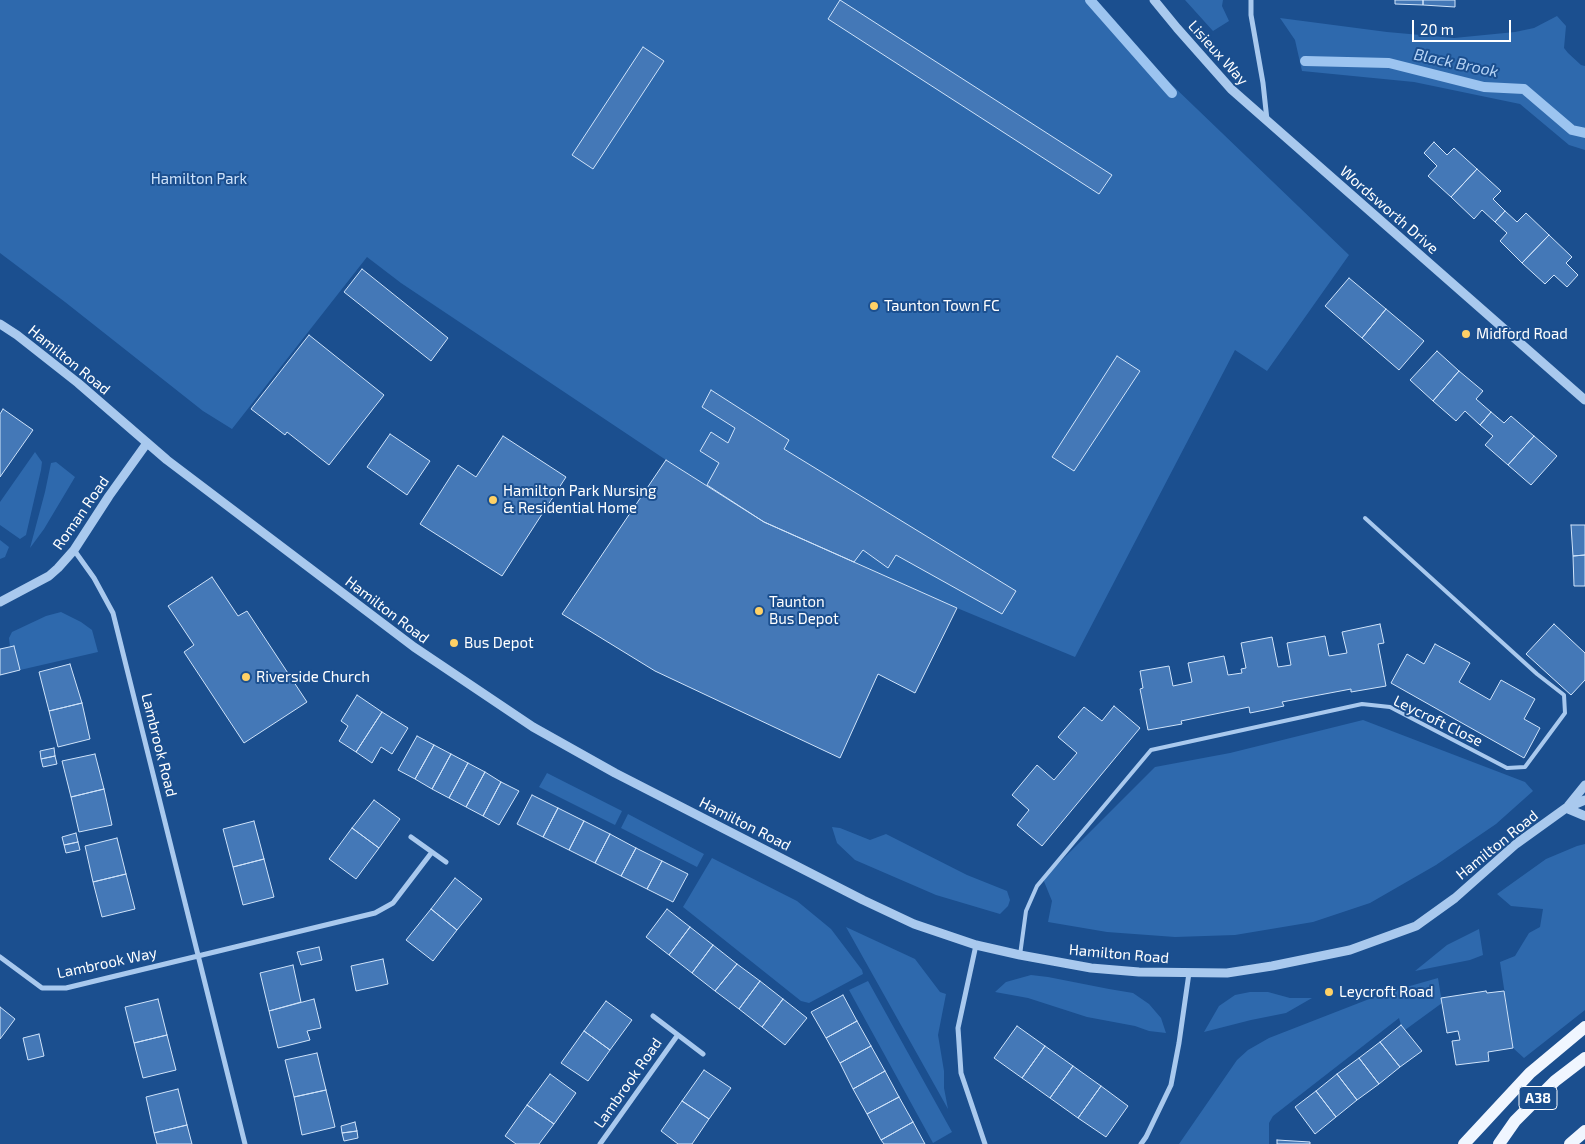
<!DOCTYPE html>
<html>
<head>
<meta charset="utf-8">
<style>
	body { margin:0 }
	#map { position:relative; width:1585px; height:1144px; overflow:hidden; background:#1b4f8f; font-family:"Exo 2",sans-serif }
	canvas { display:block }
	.scale { position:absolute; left:1412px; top:20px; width:99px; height:22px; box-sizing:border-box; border:2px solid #fff; border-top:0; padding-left:6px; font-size:15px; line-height:18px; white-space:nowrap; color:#fff; -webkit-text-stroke:4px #1b4f8f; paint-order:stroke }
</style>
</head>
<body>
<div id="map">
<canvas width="1585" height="1144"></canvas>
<div class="scale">20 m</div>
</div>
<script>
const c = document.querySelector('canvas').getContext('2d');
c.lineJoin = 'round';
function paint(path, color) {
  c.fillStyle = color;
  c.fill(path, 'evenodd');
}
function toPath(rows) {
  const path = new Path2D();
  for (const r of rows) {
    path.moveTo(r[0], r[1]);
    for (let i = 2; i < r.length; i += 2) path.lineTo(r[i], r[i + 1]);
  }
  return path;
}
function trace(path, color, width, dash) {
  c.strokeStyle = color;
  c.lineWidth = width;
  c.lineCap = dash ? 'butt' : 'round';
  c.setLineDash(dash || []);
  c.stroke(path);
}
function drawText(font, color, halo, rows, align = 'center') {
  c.font = font + ' "Exo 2",sans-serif';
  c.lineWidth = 4;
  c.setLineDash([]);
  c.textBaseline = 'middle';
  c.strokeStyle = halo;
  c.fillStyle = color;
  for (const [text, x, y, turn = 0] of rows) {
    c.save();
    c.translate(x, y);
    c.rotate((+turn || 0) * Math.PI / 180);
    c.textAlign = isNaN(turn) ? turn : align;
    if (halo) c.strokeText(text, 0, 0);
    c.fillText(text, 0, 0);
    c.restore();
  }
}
paint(toPath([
	[0,0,1093,0,1120,35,1349,255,1267,371,1235,350,1075,657,957,608,764,522,666,460,401,283,367,257,232,429,203,411,65,302,0,253],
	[1185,0,1223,0,1222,6,1229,21,1213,31],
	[1557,16,1566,26,1564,48,1568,53,1581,65,1585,66,1585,150,1569,145,1520,104,1414,82,1302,71,1295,40,1280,18,1387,32,1454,38,1515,32,1534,28],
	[35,452,42,462,41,470,26,535,20,539,0,525,0,502],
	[56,462,75,477,44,529,30,548,45,492,51,463],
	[0,540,9,547,5,557,0,559],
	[61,612,81,622,92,630,98,652,20,670,14,646,10,647,9,638,12,632,46,616],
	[1363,720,1525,782,1533,791,1496,824,1436,865,1370,903,1313,922,1235,935,1175,937,1107,932,1048,922,1052,901,1043,879,1155,767,1230,753],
	[547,773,622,811,615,825,539,787],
	[628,814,704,854,697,867,621,828],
	[832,827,840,828,870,840,886,834,967,875,1007,891,1010,900,1008,906,1000,914,936,895,855,860,837,843],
	[1585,844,1585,1010,1524,1058,1513,1048,1500,962,1515,956,1529,933,1540,927,1543,909,1511,906,1497,894,1546,859,1577,846],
	[712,858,797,901,831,929,862,970,863,974,809,1003,801,1001,683,907],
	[846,927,915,959,940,992,946,994,938,1035,944,1071,944,1088,948,1109],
	[1479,929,1483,955,1470,960,1415,971,1447,945],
	[1031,975,1048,977,1109,989,1133,993,1149,1004,1161,1018,1166,1033,1149,1031,1135,1026,1087,1017,1028,998,995,992,1006,982],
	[1438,978,1442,1003,1405,1030,1401,1025,1399,1018,1273,1116,1269,1123,1269,1144,1179,1144,1237,1060,1248,1050,1269,1038,1382,994],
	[868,981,952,1132,933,1143,849,990],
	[1250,992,1268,992,1290,998,1312,998,1286,1013,1251,1020,1204,1032,1219,1006,1235,995]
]), '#2e69ad');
trace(toPath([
	[1090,0,1172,93],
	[1305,61,1389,63,1484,87,1524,89,1572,130,1585,133]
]), '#9cc4f0', 10);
const building = toPath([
	[840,0,1112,175,1099,194,828,19,840,0],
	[1395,0,1423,0,1423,5,1395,4,1395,0],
	[1423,0,1455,0,1455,7,1423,5,1423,0],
	[643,47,664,61,593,169,572,155,643,47],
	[1434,142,1447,155,1454,148,1477,169,1451,197,1428,176,1437,166,1424,153,1434,142],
	[1477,169,1501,191,1493,199,1505,211,1495,222,1482,210,1474,219,1451,197,1477,169],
	[1505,211,1517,222,1526,213,1549,235,1522,263,1500,241,1507,233,1495,222,1505,211],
	[1549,235,1572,257,1566,263,1578,275,1567,287,1554,275,1545,284,1522,263,1549,235],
	[362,269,448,338,431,361,344,292,362,269],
	[1349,278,1386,309,1362,338,1325,306,1349,278],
	[1386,309,1424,341,1399,370,1362,338,1386,309],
	[309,335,384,395,329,465,287,432,285,435,251,409,309,335],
	[1437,351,1459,371,1433,401,1410,380,1437,351],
	[1117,356,1140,371,1074,471,1052,457,1117,356],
	[1459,371,1483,391,1476,399,1491,412,1480,425,1465,411,1456,421,1433,401,1459,371],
	[711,390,789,440,784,449,1016,591,1002,614,896,555,888,568,863,550,854,562,764,522,707,485,719,463,700,451,711,432,728,443,735,428,702,407,711,390],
	[3,409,33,430,0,477,0,414,3,409],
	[1491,412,1504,423,1511,416,1534,436,1508,465,1485,445,1493,436,1480,425,1491,412],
	[390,434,430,461,407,495,367,467,390,434],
	[503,436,566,477,502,576,420,524,458,465,476,477,503,436],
	[1534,436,1557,456,1531,485,1508,465,1534,436],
	[666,460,764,522,957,608,915,693,878,674,840,758,655,671,562,614,666,460],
	[1571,525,1585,525,1585,555,1573,556,1571,525],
	[1585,555,1585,586,1574,586,1573,556,1585,555],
	[212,577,238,616,247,611,307,702,244,743,184,652,194,645,168,606,212,577],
	[1380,624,1384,643,1378,644,1386,686,1351,692,1351,689,1282,702,1284,706,1250,713,1249,707,1181,721,1182,724,1148,730,1140,689,1143,688,1140,671,1169,666,1173,686,1192,682,1188,663,1224,656,1228,675,1242,673,1241,669,1246,668,1241,643,1272,637,1278,667,1291,665,1287,643,1325,636,1329,656,1347,653,1342,632,1380,624],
	[1554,624,1585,653,1585,680,1571,695,1526,654,1554,624],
	[1435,644,1470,663,1459,682,1490,700,1501,680,1535,699,1524,719,1540,728,1524,758,1391,683,1407,654,1424,664,1435,644],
	[14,646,20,670,0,675,0,649,14,646],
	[70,664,82,703,49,711,39,672,70,664],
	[357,695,382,712,356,752,339,741,348,726,341,721,357,695],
	[82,703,90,739,58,747,49,711,82,703],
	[1114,706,1140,728,1042,846,1017,825,1029,810,1012,795,1037,765,1054,780,1077,753,1058,737,1084,707,1102,721,1114,706],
	[382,712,408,728,392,754,381,747,372,763,356,752,382,712],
	[417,736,434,745,415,779,398,770,417,736],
	[434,745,451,754,432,789,415,779,434,745],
	[54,748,55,756,41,759,40,751,54,748],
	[95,754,104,789,71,797,62,761,95,754],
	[451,754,468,763,449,798,432,789,451,754],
	[55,756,57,764,43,767,41,759,55,756],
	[468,763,485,772,466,807,449,798,468,763],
	[485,772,501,782,483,816,466,807,485,772],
	[501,782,519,791,499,825,483,816,501,782],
	[104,789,112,825,79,832,71,797,104,789],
	[532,795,558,808,543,837,517,824,532,795],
	[374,800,400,819,379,848,352,828,374,800],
	[558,808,584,821,569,850,543,837,558,808],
	[254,821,264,859,233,867,223,829,254,821],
	[584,821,610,834,595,863,569,850,584,821],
	[352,828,379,848,356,879,329,859,352,828],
	[76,833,78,842,64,845,62,837,76,833],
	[610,834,636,848,621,876,595,863,610,834],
	[117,838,126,874,93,882,85,846,117,838],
	[78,842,80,850,66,853,64,845,78,842],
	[636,848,662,861,647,889,621,876,636,848],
	[264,859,274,897,243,905,233,867,264,859],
	[662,861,688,874,673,902,647,889,662,861],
	[126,874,135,909,102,917,93,882,126,874],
	[455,878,482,899,457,930,431,909,455,878],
	[431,909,457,930,433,961,406,940,431,909],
	[667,909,690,927,669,955,646,937,667,909],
	[690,927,713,945,692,973,669,955,690,927],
	[713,945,737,964,715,991,692,973,713,945],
	[319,947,322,960,301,965,297,952,319,947],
	[383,959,388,984,356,991,351,966,383,959],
	[737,964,760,981,739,1009,715,991,737,964],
	[293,965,301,1002,269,1011,260,973,293,965],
	[760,981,783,999,762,1027,739,1009,760,981],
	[1486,991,1487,993,1504,991,1513,1048,1488,1052,1489,1061,1456,1065,1452,1041,1460,1040,1458,1031,1447,1033,1441,998,1486,991],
	[843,995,857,1021,826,1038,811,1012,843,995],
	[158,999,167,1035,134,1043,125,1007,158,999],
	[314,999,321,1028,307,1031,310,1040,278,1048,269,1011,314,999],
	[783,999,807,1018,785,1045,762,1027,783,999],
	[606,1001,632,1020,610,1050,584,1031,606,1001],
	[0,1007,15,1019,0,1039,0,1007],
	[857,1021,871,1046,840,1063,826,1038,857,1021],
	[1401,1025,1422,1051,1400,1067,1380,1042,1401,1025],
	[1017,1026,1045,1046,1022,1078,994,1058,1017,1026],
	[584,1031,610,1050,588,1081,561,1063,584,1031],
	[39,1034,44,1056,28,1060,23,1038,39,1034],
	[167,1035,176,1070,143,1078,134,1043,167,1035],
	[1380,1042,1400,1067,1379,1084,1359,1058,1380,1042],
	[871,1046,885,1071,853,1089,840,1063,871,1046],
	[1045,1046,1073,1066,1050,1098,1022,1078,1045,1046],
	[317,1053,326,1090,294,1097,285,1060,317,1053],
	[1359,1058,1379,1084,1357,1100,1337,1074,1359,1058],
	[1073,1066,1101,1086,1078,1118,1050,1098,1073,1066],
	[704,1070,731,1088,709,1119,682,1101,704,1070],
	[885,1071,899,1097,867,1114,853,1089,885,1071],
	[550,1074,576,1093,554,1124,527,1105,550,1074],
	[1337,1074,1357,1100,1336,1117,1316,1091,1337,1074],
	[1101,1086,1128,1106,1106,1137,1078,1118,1101,1086],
	[178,1089,187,1125,154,1133,146,1097,178,1089],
	[326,1090,335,1127,302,1135,294,1097,326,1090],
	[1316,1091,1336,1117,1315,1134,1295,1107,1316,1091],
	[899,1097,913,1122,881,1140,867,1114,899,1097],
	[682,1101,709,1119,692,1144,678,1144,661,1131,682,1101],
	[527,1105,554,1124,539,1144,516,1144,505,1136,527,1105],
	[355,1122,357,1131,342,1133,341,1126,355,1122],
	[913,1122,925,1144,884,1144,881,1140,913,1122],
	[187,1125,192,1144,157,1144,154,1133,187,1125],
	[357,1131,358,1138,344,1141,342,1133,357,1131],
	[1277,1140,1310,1142,1310,1144,1277,1144,1277,1140]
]);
paint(building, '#4478b7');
trace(building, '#cfe3fa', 1);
trace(toPath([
	[1020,955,1026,911,1037,886,1151,750,1362,704,1390,707,1507,768,1525,767,1565,713,1564,695,1537,674,1365,518]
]), '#a9c9ee', 4);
trace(toPath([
	[1251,0,1251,15,1263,83,1267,120],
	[74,550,94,578,113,613,245,1144],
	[411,837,446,862],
	[976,945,958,1028,961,1073,985,1144],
	[0,957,42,988,66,988,198,956,375,913,393,903,432,852],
	[653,1016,703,1054],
	[600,1144,677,1036],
	[1141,1144,1146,1137,1171,1085,1179,1043,1189,973]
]), '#a9c9ee', 5);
trace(toPath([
	[1154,0,1177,28,1231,89,1585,400],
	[0,324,17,335,78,383,167,460,414,647,533,727,615,773,863,900,914,924,976,945,1020,955,1091,968,1139,972,1227,973,1272,966,1350,950,1416,926,1455,898,1516,844,1566,808,1585,800],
	[0,602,49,576,58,568,74,550,109,496,147,443],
	[1568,806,1585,785],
	[1566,808,1585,816]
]), '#a9c9ee', 9);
trace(toPath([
	[1464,1144,1530,1073,1585,1027],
	[1499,1144,1515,1121,1555,1081,1585,1058],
	[1570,1144,1585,1131]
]), '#f0f6ff', 12);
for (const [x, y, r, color] of [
	[874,306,5,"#ffd166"],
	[1466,334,5,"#ffd166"],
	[493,500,5,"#ffd166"],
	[759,611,5,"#ffd166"],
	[454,643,5,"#ffd166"],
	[246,677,5,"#ffd166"],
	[1329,992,5,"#ffd166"]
]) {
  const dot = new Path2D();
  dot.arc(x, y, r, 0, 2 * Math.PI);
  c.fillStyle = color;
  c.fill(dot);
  trace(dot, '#1b4f8f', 2);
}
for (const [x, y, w] of [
	[1538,1098,38]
]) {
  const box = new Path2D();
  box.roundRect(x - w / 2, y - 11.5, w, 23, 4);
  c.fillStyle = '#1b4f8f';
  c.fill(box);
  trace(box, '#fff', 1);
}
drawText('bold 14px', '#fff', null, [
	["A38",1538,1098]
]);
drawText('15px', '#fff', '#1b4f8f', [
	["Lisieux Way",1218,53,48],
	["Wordsworth Drive",1389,210,41],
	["Hamilton Road",69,360,39],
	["Roman Road",81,513,-55],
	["Hamilton Road",387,610,37],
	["Leycroft Close",1438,721,26],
	["Lambrook Road",159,745,76],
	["Hamilton Road",745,824,27],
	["Hamilton Road",1497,845,-39],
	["Hamilton Road",1119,954,5],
	["Lambrook Way",107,963,-12],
	["Lambrook Road",628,1083,-55]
]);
drawText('15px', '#cfe3fa', '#1b4f8f', [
	["Hamilton Park",199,179]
]);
drawText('15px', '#fff', '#1b4f8f', [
	["Taunton Town FC",884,306],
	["Midford Road",1476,334],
	["Hamilton Park Nursing",503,491],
	["& Residential Home",503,508],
	["Taunton",769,602],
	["Bus Depot",769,619],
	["Bus Depot",464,643],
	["Riverside Church",256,677],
	["Leycroft Road",1339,992]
], 'left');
drawText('italic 16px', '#b5d3f5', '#1b4f8f', [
	["Black Brook",1456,63,12]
]);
</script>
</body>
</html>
